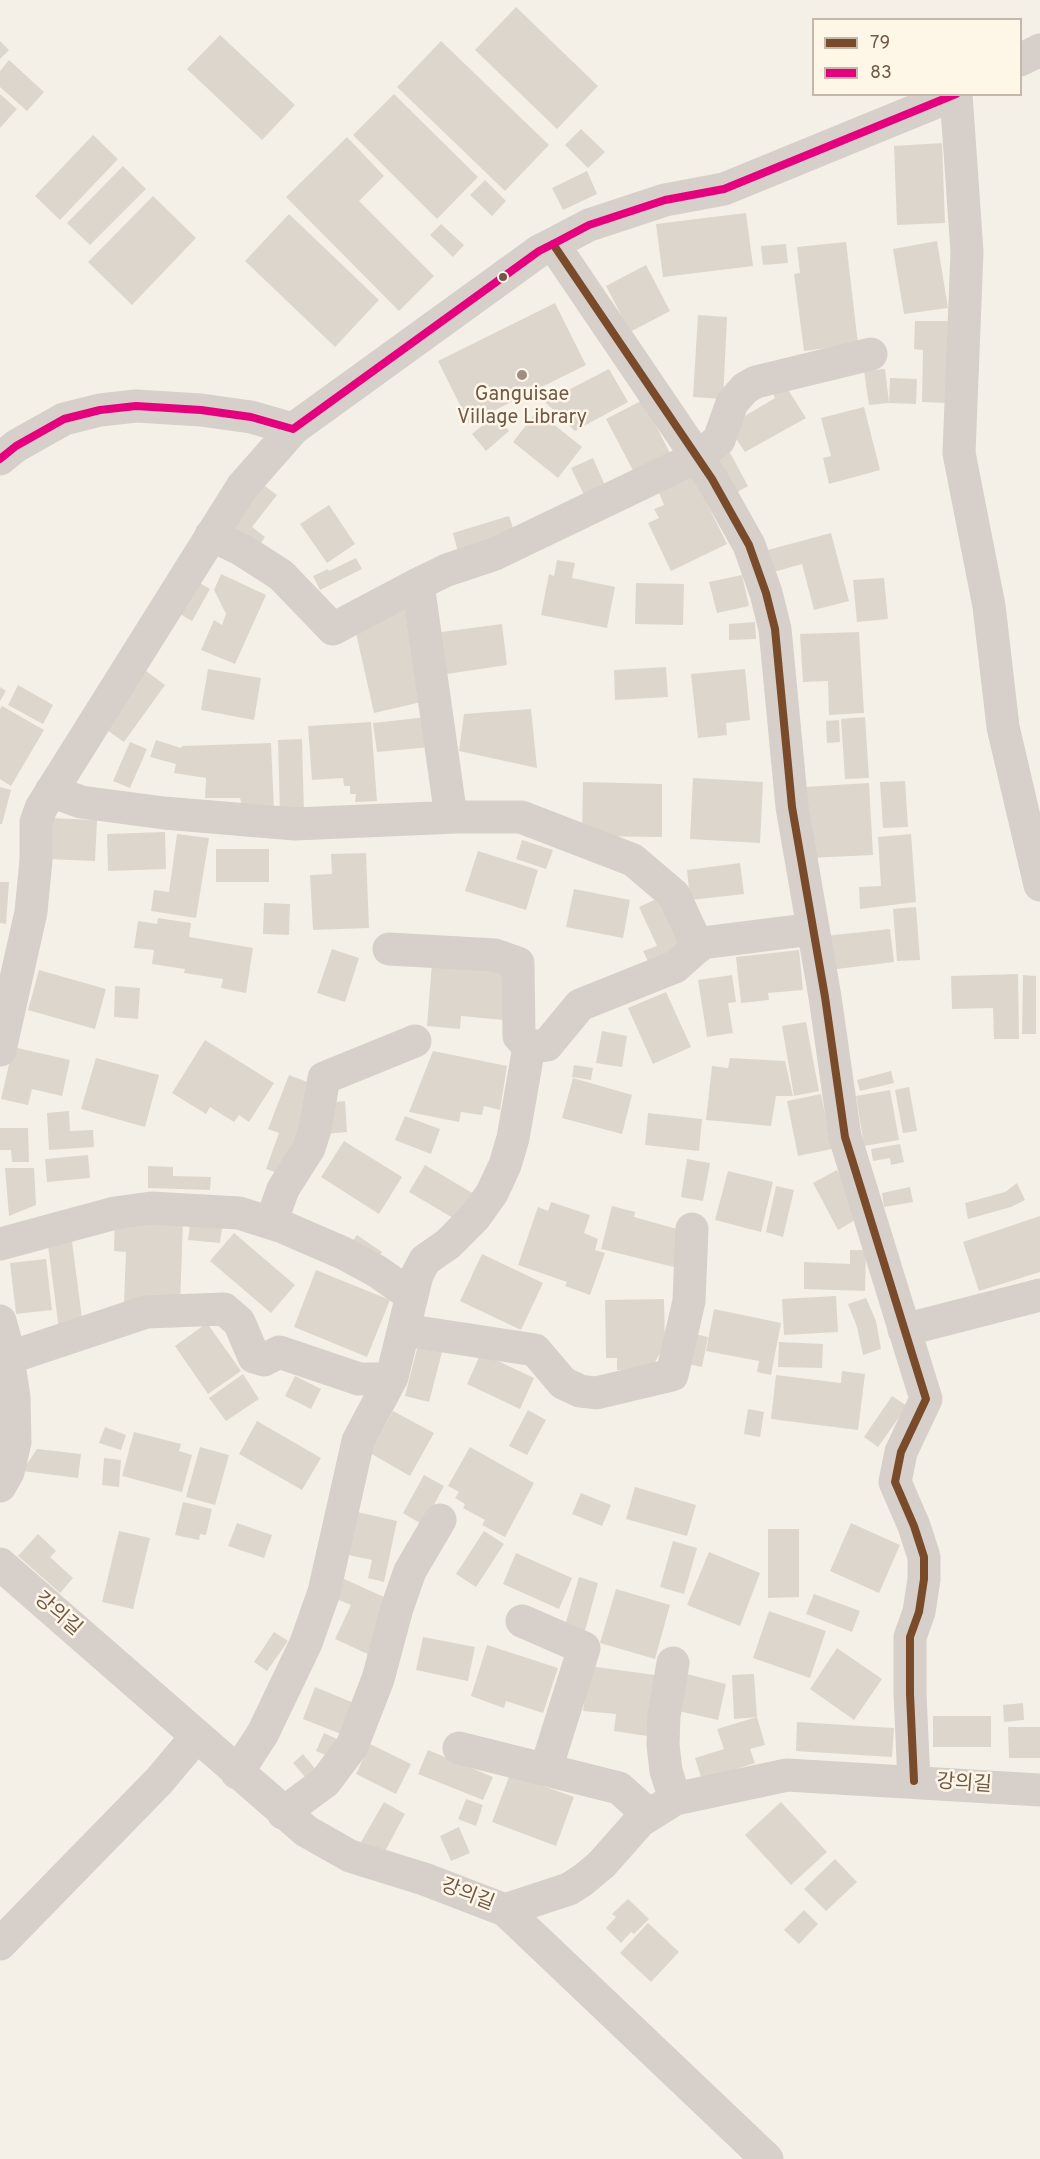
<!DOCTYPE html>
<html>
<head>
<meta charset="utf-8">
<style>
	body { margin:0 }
	#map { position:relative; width:1040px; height:2159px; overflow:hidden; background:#f4f0e7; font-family:Overpass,sans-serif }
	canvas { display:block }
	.legend { position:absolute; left:812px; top:18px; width:210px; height:78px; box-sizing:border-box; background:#fef6e7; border:2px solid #c5b8a8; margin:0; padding:8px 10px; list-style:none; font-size:18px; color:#6f5a4a }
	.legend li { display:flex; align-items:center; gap:12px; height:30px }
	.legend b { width:30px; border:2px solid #c5b8a8 }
</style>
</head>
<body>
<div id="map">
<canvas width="1040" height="2159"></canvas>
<ul class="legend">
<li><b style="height:8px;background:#7a4b2a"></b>79</li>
<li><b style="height:8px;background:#e5007d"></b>83</li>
</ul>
</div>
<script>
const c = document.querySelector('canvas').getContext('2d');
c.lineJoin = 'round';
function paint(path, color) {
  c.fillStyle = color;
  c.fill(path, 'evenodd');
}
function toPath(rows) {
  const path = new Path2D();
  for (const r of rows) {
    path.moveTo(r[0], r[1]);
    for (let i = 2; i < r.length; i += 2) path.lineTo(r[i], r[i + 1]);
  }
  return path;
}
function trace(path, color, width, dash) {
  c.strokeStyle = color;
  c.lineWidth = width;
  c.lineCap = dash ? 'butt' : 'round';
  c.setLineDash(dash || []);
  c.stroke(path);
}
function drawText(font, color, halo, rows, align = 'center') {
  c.font = font + ' Overpass,"Noto Sans KR",sans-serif';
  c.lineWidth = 5;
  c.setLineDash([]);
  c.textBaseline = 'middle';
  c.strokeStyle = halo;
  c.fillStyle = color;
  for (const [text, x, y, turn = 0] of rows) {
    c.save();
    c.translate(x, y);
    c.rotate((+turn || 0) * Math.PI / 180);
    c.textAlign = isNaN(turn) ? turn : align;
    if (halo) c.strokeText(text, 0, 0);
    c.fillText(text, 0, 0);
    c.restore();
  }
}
paint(toPath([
	[516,7,598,86,557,129,475,50],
	[220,35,295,105,262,140,187,69],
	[0,41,9,50,0,59],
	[441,41,549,145,505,191,397,87],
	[9,60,44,92,27,111,0,87,0,71],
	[0,94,17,109,0,128],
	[394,94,478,177,437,219,353,135],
	[581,129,605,152,588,168,565,145],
	[93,135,118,159,60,220,35,196],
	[347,137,384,176,359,201,434,276,399,311,286,197],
	[942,143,945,223,897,225,894,146],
	[123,166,146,189,90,245,67,223],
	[587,171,597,194,563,210,552,188],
	[485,180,506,201,492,216,470,195],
	[153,196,196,238,132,305,88,262],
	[746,213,753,266,663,277,656,224],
	[289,214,379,300,335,347,245,261],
	[441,224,464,245,453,257,430,235],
	[937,241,948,308,904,314,893,249],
	[846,242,858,344,804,351,794,274,800,273,797,247],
	[786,244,788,263,763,265,761,246],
	[646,265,670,311,630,332,606,286],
	[555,303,586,365,469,423,438,361],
	[698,315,727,317,723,399,693,397],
	[915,321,948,321,946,403,922,402,923,350,914,349],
	[609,369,628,402,575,431,545,402],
	[885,369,889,403,869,405,864,371],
	[890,378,917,379,916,404,889,403],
	[787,388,806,418,745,452,735,437,738,420,775,398,773,393],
	[643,400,673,459,637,478,606,419],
	[864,407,880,470,829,484,823,458,831,456,821,418],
	[537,411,582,447,558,478,513,442],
	[495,415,509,431,486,451,472,434],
	[728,449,748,486,732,495,711,458],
	[593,458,607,490,586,499,571,468],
	[690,469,727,544,671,571,648,523,659,518,654,509,664,505,656,486],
	[261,483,277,495,252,527,265,537,257,549,228,526],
	[329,505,355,544,327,563,300,524],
	[509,516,517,540,459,556,453,533],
	[831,533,849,601,814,610,802,564,770,573,764,551],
	[356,558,362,569,320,590,313,576,328,569,329,571],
	[557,560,575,563,572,578,615,587,607,628,541,615,549,574,554,576],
	[221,574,266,595,235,664,201,650,214,620,222,625,226,614,214,590],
	[742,575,749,606,717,613,709,582],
	[884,578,888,619,857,622,853,580],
	[198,582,210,589,192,621,180,614],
	[636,583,684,584,683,625,635,624],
	[409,604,430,700,374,713,356,633],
	[755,622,756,639,729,640,729,624],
	[502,624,507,665,440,675,434,633],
	[859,632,864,713,829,715,828,681,803,682,800,634],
	[666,667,668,697,615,700,614,670],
	[142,668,165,685,124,742,100,725],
	[208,669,261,678,254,720,201,710],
	[745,669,750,720,726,723,727,735,698,738,691,674],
	[18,685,53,705,43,724,8,705],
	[0,687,6,691,0,701],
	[2,706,44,730,11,786,0,779,0,709],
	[531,709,537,768,459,751,464,714],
	[427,717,430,747,377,752,373,723],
	[865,717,869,778,845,779,841,719],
	[839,720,840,742,827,743,826,721],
	[371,722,377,801,355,802,356,794,350,794,350,786,344,786,343,778,312,780,308,726],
	[302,739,304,816,280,817,278,740],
	[156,740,181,748,182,746,271,743,274,810,243,809,240,798,205,798,206,778,174,773,176,764,150,757],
	[130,742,147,749,130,788,113,781],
	[693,778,763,782,760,843,690,839],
	[905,781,908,827,883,828,880,782],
	[583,782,662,784,662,837,582,836],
	[869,783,873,855,809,858,805,787],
	[0,787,11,790,2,824,0,824],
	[49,818,97,820,95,861,48,859],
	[165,832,166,869,108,871,107,834],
	[177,834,209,838,196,918,151,911,154,890,169,892],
	[911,834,916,902,860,909,859,887,881,886,878,837],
	[522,840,553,850,546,869,516,859],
	[216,849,269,849,269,882,216,882],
	[478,851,538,870,526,910,465,891],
	[366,853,369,928,313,930,310,875,332,874,331,854],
	[740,863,744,894,690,900,687,870],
	[0,882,9,882,6,924,0,923],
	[574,889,630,900,623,938,566,927],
	[665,895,687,945,651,967,643,951,657,946,639,907],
	[264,903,290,904,289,935,263,934],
	[916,907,920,960,897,961,893,909],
	[158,918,191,923,189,937,253,948,246,993,221,988,223,979,184,973,185,969,152,964,154,950,134,948,138,921,157,924],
	[890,929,894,962,829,970,825,936],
	[332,949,359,958,345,1002,317,993],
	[799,950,803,990,768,993,769,1000,741,1003,736,957],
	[432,963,508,968,504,1020,461,1016,460,1029,427,1026],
	[39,970,106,989,95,1029,28,1010],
	[1018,974,1019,1039,994,1039,993,1008,952,1009,951,976],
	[732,975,736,1002,728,1003,733,1033,707,1037,698,980],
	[1023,975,1036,976,1036,1034,1022,1034],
	[115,986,140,988,138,1019,114,1017],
	[666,992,691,1047,653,1064,628,1008],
	[806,1022,819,1091,794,1096,782,1026],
	[602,1031,627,1036,622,1067,596,1063],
	[205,1040,274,1083,249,1122,239,1115,234,1122,210,1107,206,1114,172,1093],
	[13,1047,70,1060,62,1096,32,1089,28,1105,1,1099],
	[433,1051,507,1066,500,1110,484,1106,482,1115,461,1112,459,1122,409,1112],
	[96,1058,159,1075,145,1127,81,1109],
	[730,1058,785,1061,793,1096,776,1096,771,1126,706,1120,712,1066,728,1068],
	[574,1065,593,1068,591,1080,572,1077],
	[891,1071,894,1083,860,1091,857,1080],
	[289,1075,310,1083,316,1096,286,1176,266,1169,279,1133,268,1129],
	[573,1078,632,1095,622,1134,562,1118],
	[909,1087,917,1131,903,1133,895,1090],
	[890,1090,899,1140,864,1146,856,1096],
	[821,1094,832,1149,798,1156,787,1101],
	[345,1101,347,1132,326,1134,324,1103],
	[69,1111,70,1131,93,1130,94,1147,49,1150,47,1113],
	[648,1113,702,1119,699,1151,645,1145],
	[405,1116,440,1129,431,1154,395,1140],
	[0,1128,28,1128,29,1162,12,1162,11,1150,0,1150],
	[344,1141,402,1177,379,1214,321,1177],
	[900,1144,904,1162,891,1165,890,1158,873,1161,871,1149],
	[88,1155,90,1178,47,1182,45,1159],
	[687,1159,710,1163,703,1201,681,1197],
	[425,1165,474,1194,458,1221,409,1192],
	[148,1166,173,1167,173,1176,211,1177,210,1190,148,1188],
	[5,1168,34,1168,36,1205,9,1216],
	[837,1170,862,1216,838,1230,813,1183],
	[728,1171,773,1182,761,1232,715,1220],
	[1017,1183,1025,1200,1011,1207,968,1219,965,1203,1005,1192],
	[776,1186,794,1190,783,1237,766,1232],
	[910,1187,913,1202,884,1207,882,1193],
	[551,1202,590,1215,584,1233,598,1239,595,1250,605,1253,590,1295,565,1286,567,1282,518,1265,538,1207,548,1211],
	[612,1206,635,1212,634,1217,684,1231,674,1267,601,1249],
	[1040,1216,1040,1272,979,1291,963,1242],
	[115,1217,183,1220,180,1307,124,1304,126,1252,114,1251],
	[190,1224,222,1228,220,1243,188,1240],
	[234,1233,295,1285,271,1313,210,1261],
	[71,1234,83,1326,59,1330,47,1237],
	[357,1235,382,1252,375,1263,349,1246],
	[850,1250,866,1250,865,1291,804,1289,804,1262,850,1264],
	[482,1254,543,1283,521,1330,460,1301],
	[46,1259,52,1310,16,1314,10,1263],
	[316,1270,390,1300,367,1357,294,1327],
	[836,1296,838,1332,784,1335,782,1299],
	[866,1298,876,1321,881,1349,863,1355,857,1327,848,1304],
	[664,1299,665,1345,651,1369,617,1370,617,1358,606,1358,605,1300],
	[714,1309,781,1323,771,1375,757,1372,759,1361,706,1351],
	[207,1323,241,1371,208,1394,175,1346],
	[685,1332,708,1337,702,1367,679,1362],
	[779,1342,823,1344,822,1368,778,1367],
	[418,1345,442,1352,429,1402,405,1396],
	[481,1353,534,1378,520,1409,467,1384],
	[842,1371,865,1374,858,1430,771,1419,776,1375,841,1383],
	[243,1374,259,1399,226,1421,209,1398],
	[295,1376,321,1389,311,1409,285,1396],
	[892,1396,907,1406,878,1447,864,1437],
	[748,1409,764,1412,760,1437,744,1434],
	[528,1410,546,1420,527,1455,509,1446],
	[393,1411,434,1433,410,1476,370,1453],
	[257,1421,321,1458,302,1490,239,1454],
	[105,1427,126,1435,121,1450,99,1443],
	[134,1432,181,1444,179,1451,192,1455,182,1492,122,1476],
	[200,1447,229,1455,215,1505,186,1497],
	[470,1447,534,1483,505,1537,482,1525,485,1520,463,1508,465,1504,455,1498,459,1492,448,1486],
	[37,1449,81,1454,78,1478,22,1471],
	[104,1458,121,1460,119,1487,102,1485],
	[424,1475,444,1486,423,1525,403,1513],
	[635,1487,696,1505,687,1536,626,1519],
	[581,1493,611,1505,602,1526,572,1514],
	[183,1502,212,1509,206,1535,200,1534,199,1540,175,1535],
	[353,1511,397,1521,384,1582,368,1578,372,1560,344,1554],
	[237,1523,272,1535,264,1558,228,1546],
	[851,1523,900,1545,879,1593,830,1571],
	[768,1529,799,1529,799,1597,768,1598],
	[119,1531,150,1538,133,1609,102,1602],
	[484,1531,504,1544,476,1587,456,1574],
	[38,1534,56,1551,50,1557,73,1578,60,1593,18,1556],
	[673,1541,697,1548,684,1594,660,1587],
	[709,1552,760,1573,740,1626,687,1605],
	[516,1553,572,1578,559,1609,503,1584],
	[579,1577,598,1583,584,1634,564,1629],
	[342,1578,395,1602,372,1656,335,1639,351,1605,334,1598],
	[616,1589,670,1605,655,1659,600,1643],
	[814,1594,860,1611,852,1632,806,1614],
	[769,1611,826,1631,810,1678,753,1658],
	[274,1632,288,1641,267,1671,254,1662],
	[423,1637,475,1647,468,1681,416,1670],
	[487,1645,558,1668,543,1713,506,1701,504,1708,471,1696],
	[837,1648,882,1679,854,1720,810,1689],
	[589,1666,655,1675,647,1736,614,1731,616,1714,583,1711],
	[683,1673,726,1684,718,1720,674,1710],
	[754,1674,757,1717,734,1719,732,1675],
	[315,1687,354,1703,341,1734,303,1719],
	[1023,1703,1024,1720,1004,1722,1003,1705],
	[933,1716,991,1716,991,1747,933,1747],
	[757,1717,765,1745,750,1749,755,1763,702,1780,695,1758,724,1749,717,1729],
	[797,1722,894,1728,892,1757,796,1751],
	[1008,1727,1040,1727,1040,1758,1009,1758],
	[324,1733,343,1742,335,1759,316,1751],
	[370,1744,411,1764,396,1794,356,1774],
	[428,1750,493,1777,483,1800,418,1774],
	[303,1754,321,1776,311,1784,293,1763],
	[510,1774,574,1797,556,1846,492,1822],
	[466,1799,483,1805,476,1826,458,1819],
	[384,1802,405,1814,383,1855,361,1842],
	[781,1802,827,1852,791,1885,745,1835],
	[459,1827,470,1853,451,1861,440,1836],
	[835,1859,857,1882,826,1911,804,1889],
	[628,1899,649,1919,634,1934,631,1932,621,1943,606,1928,616,1917,612,1914],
	[804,1910,818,1924,799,1944,784,1930],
	[648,1923,679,1952,651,1982,620,1953]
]), '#ddd6cd');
trace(toPath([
	[1020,60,1040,50],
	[956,94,967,252,959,453,989,606,1003,727,1040,885],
	[553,244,712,479,749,545,766,593,775,629,792,807,825,997,845,1137,926,1399,901,1452,895,1482,914,1526,924,1557,924,1579,919,1612,910,1637,910,1694,914,1781],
	[0,459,16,446,64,419,100,410,136,406,201,410,251,417,293,429,539,251,553,244,589,225,665,200,724,189,956,94],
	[211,535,242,550,281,575,333,629,418,584,447,570,495,554,697,457,719,440,732,403,745,388,756,382,871,354],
	[418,584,451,817],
	[51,791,81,802,164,813,295,824,456,817,521,817,633,860,674,895,698,947],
	[389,949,495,955,518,963,519,1036,529,1047],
	[0,1050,31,912,36,860,36,822,41,808,242,487,293,429],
	[271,1223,283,1189,309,1148,315,1129,324,1078,415,1041],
	[0,1244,115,1213,151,1208,239,1213,283,1227,343,1253,378,1272,412,1296],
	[0,1321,5,1339,14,1397,15,1442,8,1472,0,1486],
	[404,1330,535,1350,563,1383,580,1391,596,1393,672,1375,689,1301,692,1229],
	[904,1330,1040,1295],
	[8,1358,146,1312,224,1309,239,1322,254,1357,264,1360,279,1352,359,1379,391,1379],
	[0,1564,306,1831,350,1856,424,1879,505,1910,569,1889,583,1880,602,1864,640,1821,675,1799,787,1775,1040,1790],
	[522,1621,584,1648,546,1769],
	[673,1663,664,1716,663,1745,666,1771,675,1799],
	[459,1748,619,1788,649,1815],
	[237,1773,263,1733,306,1643,324,1592,358,1441,392,1377,417,1275,425,1260,448,1244,475,1217,492,1193,505,1165,513,1138,529,1047,547,1045,580,1005,675,967,702,943,813,929],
	[283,1813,325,1782,352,1746,378,1679,397,1608,410,1571,440,1520],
	[505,1910,767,2159],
	[0,1944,159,1781,196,1737]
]), '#d6cfca', 33);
trace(toPath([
	[553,244,712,479,749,545,766,593,775,629,792,807,825,997,845,1137,926,1399,901,1452,895,1482,914,1526,924,1557,924,1579,919,1612,910,1637,910,1694,914,1781]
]), '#7a4b2a', 8);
trace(toPath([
	[0,459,16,446,64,419,100,410,136,406,201,410,251,417,293,429,539,251,553,244,589,225,665,200,724,189,956,94]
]), '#e5007d', 8);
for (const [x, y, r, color] of [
	[503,277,5,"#6f5a4a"],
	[522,375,6,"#9e8e81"]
]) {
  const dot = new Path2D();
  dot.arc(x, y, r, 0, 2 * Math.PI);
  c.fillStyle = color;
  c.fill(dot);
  trace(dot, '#fef6e7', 2);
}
drawText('20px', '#6f5a4a', '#fef6e7', [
	["Ganguisae",522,396],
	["Village Library",522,419]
]);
drawText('20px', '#6f5a4a', '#fef6e7', [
	["강의길",57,1615,41],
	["강의길",964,1785,4],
	["강의길",467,1896,21]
]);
</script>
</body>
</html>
